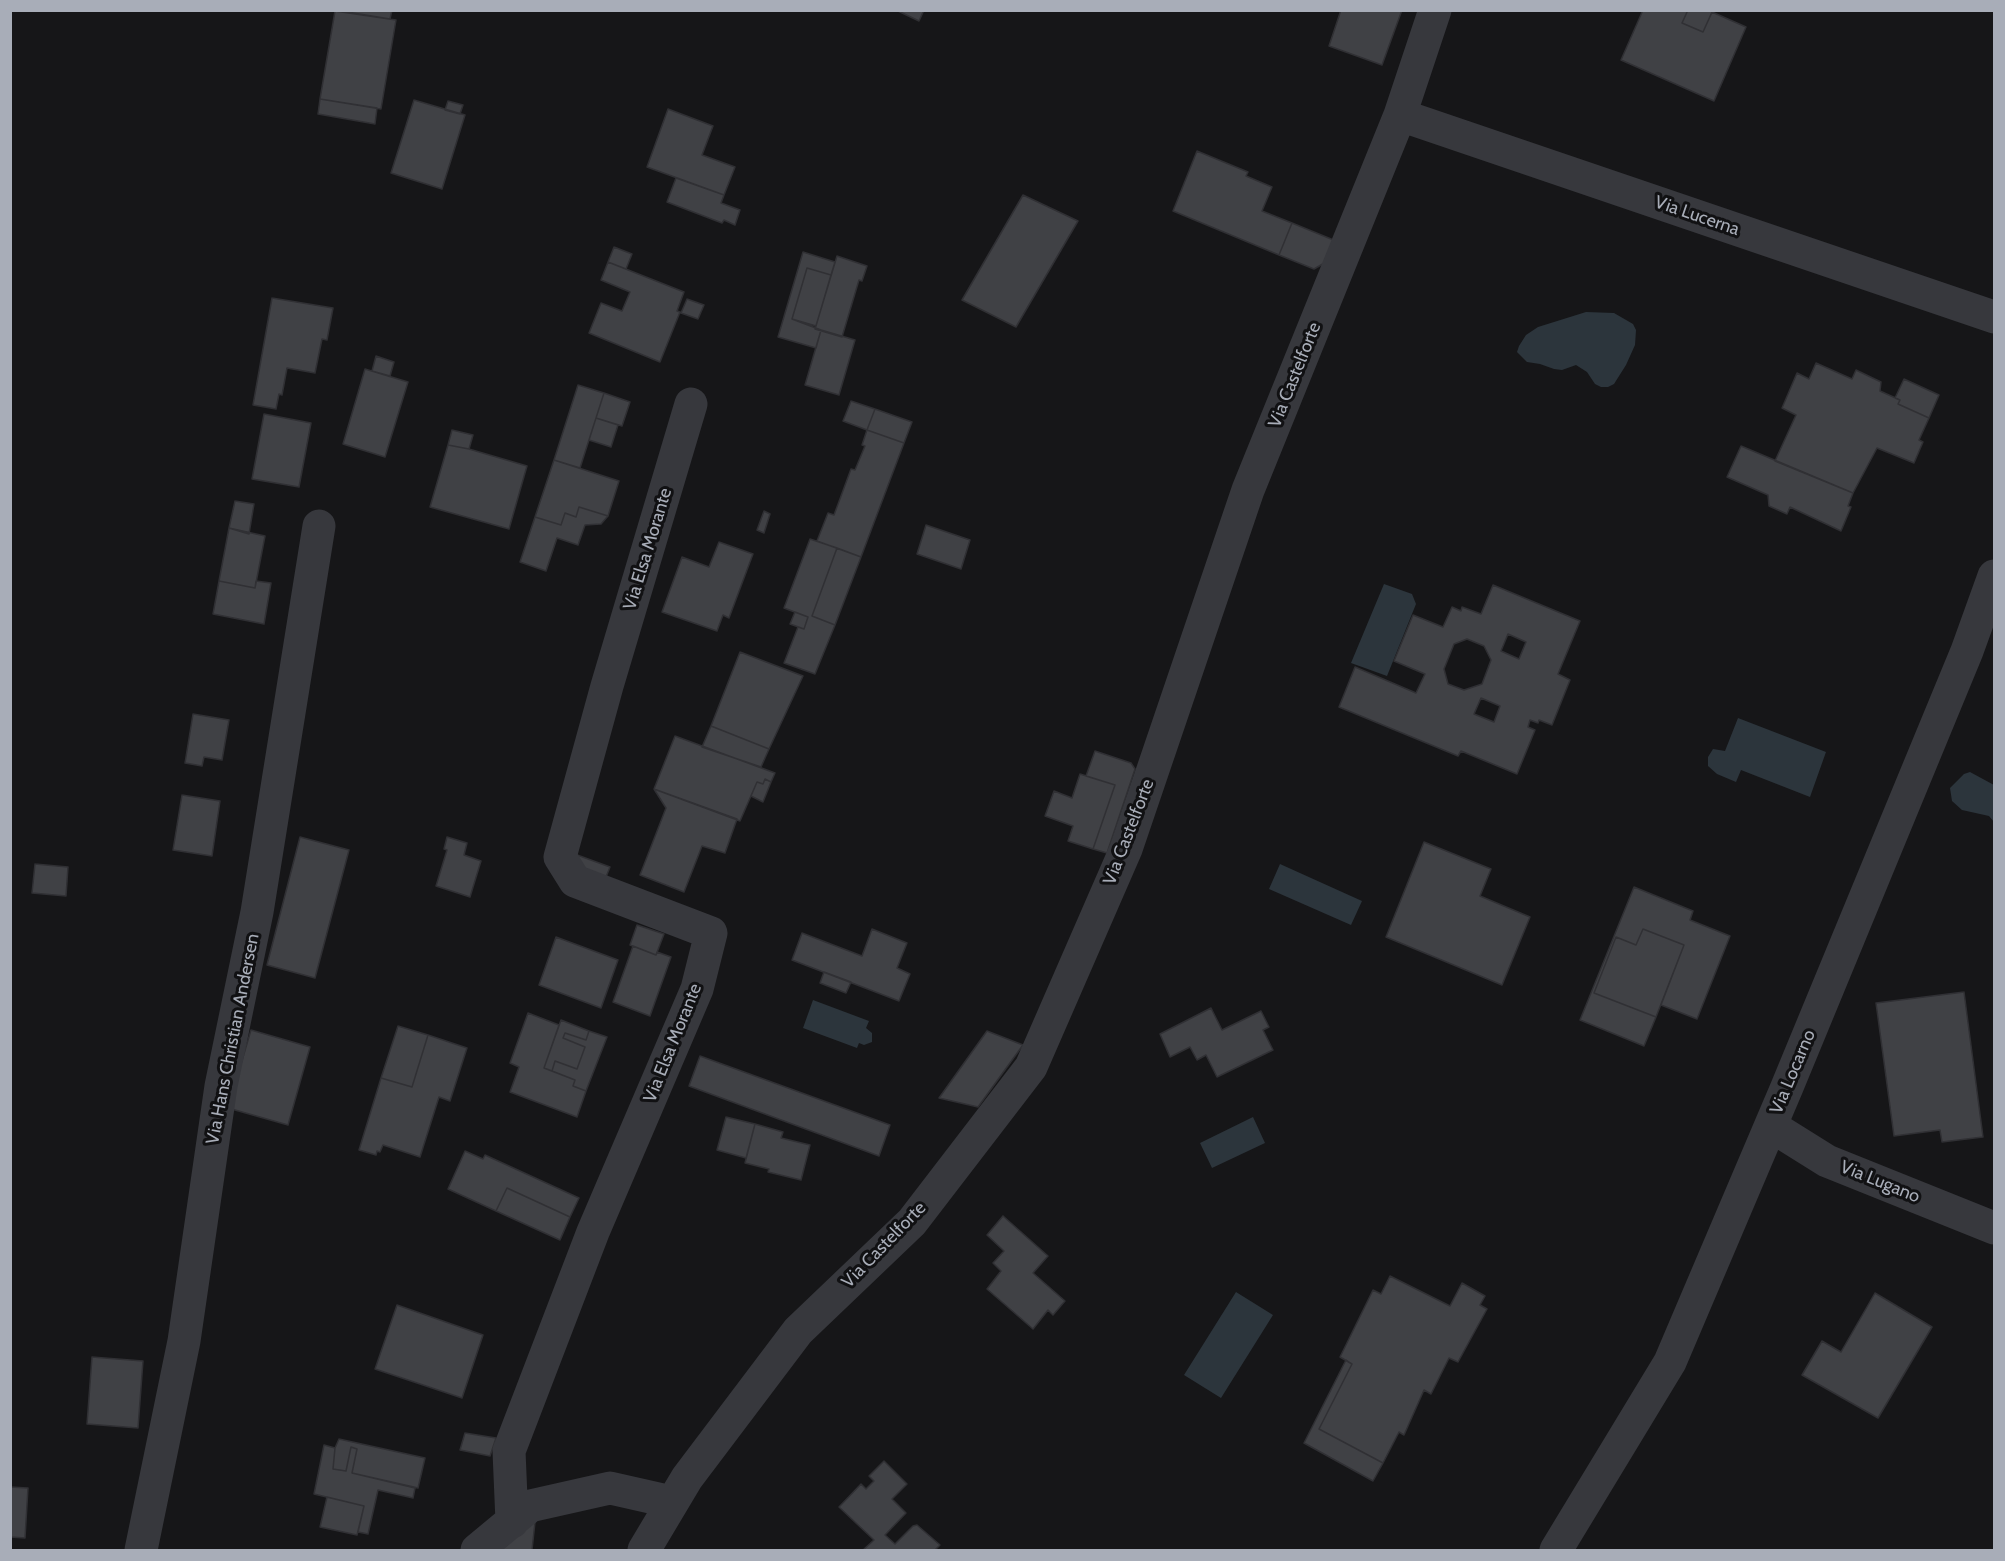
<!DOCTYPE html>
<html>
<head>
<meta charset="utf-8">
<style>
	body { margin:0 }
	#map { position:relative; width:2005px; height:1561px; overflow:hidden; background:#161618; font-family:Cabin,sans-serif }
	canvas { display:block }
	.frame { position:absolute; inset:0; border:12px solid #a8adb8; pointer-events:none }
</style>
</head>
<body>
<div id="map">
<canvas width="2005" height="1561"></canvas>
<div class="frame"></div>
</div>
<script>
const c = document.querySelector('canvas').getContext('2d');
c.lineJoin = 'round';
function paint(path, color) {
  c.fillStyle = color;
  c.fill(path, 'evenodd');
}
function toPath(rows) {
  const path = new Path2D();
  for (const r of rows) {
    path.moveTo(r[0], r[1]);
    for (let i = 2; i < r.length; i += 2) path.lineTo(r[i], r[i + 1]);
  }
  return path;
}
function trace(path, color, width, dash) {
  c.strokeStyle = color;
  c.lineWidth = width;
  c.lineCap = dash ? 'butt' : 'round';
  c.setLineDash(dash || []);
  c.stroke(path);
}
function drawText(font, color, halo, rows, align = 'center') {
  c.font = font + ' Cabin,sans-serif';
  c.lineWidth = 6;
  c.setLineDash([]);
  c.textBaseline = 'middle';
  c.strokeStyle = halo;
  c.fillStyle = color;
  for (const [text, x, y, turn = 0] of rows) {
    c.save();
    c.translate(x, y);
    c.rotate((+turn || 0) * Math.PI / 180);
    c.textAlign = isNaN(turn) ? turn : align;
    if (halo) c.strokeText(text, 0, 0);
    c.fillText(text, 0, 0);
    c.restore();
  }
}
paint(toPath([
	[1586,312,1614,313,1633,324,1636,330,1635,345,1626,365,1614,384,1608,387,1601,387,1595,384,1587,372,1576,365,1562,370,1554,369,1540,364,1527,362,1517,352,1519,346,1526,335,1538,327],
	[1384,584,1412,594,1416,604,1387,676,1351,663],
	[1738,718,1826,752,1810,797,1741,770,1736,782,1717,774,1708,766,1708,757,1713,749,1725,751],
	[1970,772,1994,785,1994,822,1989,816,1962,810,1952,801,1950,788,1964,774],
	[1280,864,1362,901,1351,925,1269,889],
	[813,1000,869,1021,866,1028,872,1033,872,1042,864,1045,859,1043,857,1048,803,1028],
	[1253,1117,1265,1143,1212,1168,1200,1143],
	[1236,1292,1273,1315,1221,1398,1184,1375]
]), '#2c353c');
const building = toPath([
	[335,10,392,10,390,19,335,10],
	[896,10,924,10,919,21,896,10],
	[1341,10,1402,10,1382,65,1329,46,1341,10],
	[1643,10,1688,10,1682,23,1703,32,1712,12,1746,27,1714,101,1621,60,1643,10],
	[1688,10,1713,10,1703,32,1682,23,1688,10],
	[335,11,396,20,381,109,320,99,335,11],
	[320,99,377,108,375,124,318,114,320,99],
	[414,100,465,115,442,189,391,173,414,100],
	[448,101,463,105,460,114,445,110,448,101],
	[668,109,713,126,702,155,735,167,724,195,647,167,668,109],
	[1197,151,1248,172,1246,176,1272,187,1262,211,1292,223,1279,255,1173,211,1197,151],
	[676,178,724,195,721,203,740,210,735,225,724,220,722,223,667,202,676,178],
	[1023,195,1078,221,1016,327,962,300,1023,195],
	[1292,223,1336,241,1328,261,1314,269,1279,255,1292,223],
	[614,247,632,254,626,269,608,262,614,247],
	[803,252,835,262,831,275,807,268,792,319,821,330,816,348,778,337,803,252],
	[837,256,867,266,862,281,859,280,842,337,815,329,837,256],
	[608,262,684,292,677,311,680,312,660,362,589,333,601,303,622,311,630,292,601,280,608,262],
	[807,268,831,275,816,326,792,319,807,268],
	[272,298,333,308,327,340,322,339,315,373,287,368,282,395,279,394,276,409,253,405,272,298],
	[687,299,704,305,698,319,681,313,687,299],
	[821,330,855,340,839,395,805,385,821,330],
	[376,356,394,362,390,376,372,371,376,356],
	[1816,363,1852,379,1856,370,1881,382,1880,391,1900,400,1898,404,1929,418,1919,440,1923,442,1914,463,1877,448,1853,493,1775,461,1796,415,1782,408,1797,373,1809,379,1816,363],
	[365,369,408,382,385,457,343,444,365,369],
	[1904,379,1939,395,1929,418,1898,404,1900,400,1895,398,1904,379],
	[578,385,604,393,580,468,554,460,578,385],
	[604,393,630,402,622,426,596,418,604,393],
	[851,401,875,409,867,430,843,421,851,401],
	[875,409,912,422,904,443,867,430,875,409],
	[264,414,311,423,299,487,252,479,264,414],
	[596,418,618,425,611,447,589,440,596,418],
	[452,430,473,435,469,449,448,445,452,430],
	[867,430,904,443,861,557,817,541,828,513,834,515,851,469,855,470,865,446,862,445,867,430],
	[448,445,469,449,527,466,509,529,430,507,448,445],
	[1741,446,1853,493,1848,506,1851,507,1841,531,1790,507,1787,514,1769,506,1768,495,1727,477,1741,446],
	[554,460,619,481,608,516,579,507,576,517,565,513,561,525,535,517,554,460],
	[235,501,254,504,249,534,229,528,235,501],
	[579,507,608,516,601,524,585,525,578,545,557,538,546,571,520,562,535,517,561,525,565,513,576,517,579,507],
	[764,511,770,514,764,533,757,530,764,511],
	[926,525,970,540,961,569,917,554,926,525],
	[229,528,265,536,255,588,219,581,229,528],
	[810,539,837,548,812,616,835,625,815,674,784,663,798,627,804,629,808,617,784,608,810,539],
	[719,542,753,554,729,618,723,615,717,631,662,612,682,557,709,567,719,542],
	[837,548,861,557,835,625,812,616,837,548],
	[219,581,255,588,256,581,271,583,264,624,213,614,219,581],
	[1493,585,1580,621,1558,674,1570,680,1552,725,1539,720,1538,723,1530,720,1528,727,1535,730,1517,774,1461,751,1458,756,1339,707,1355,667,1416,693,1425,674,1394,661,1413,615,1443,627,1452,607,1461,611,1462,607,1481,614,1493,585],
	[1508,634,1526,642,1519,659,1501,651,1508,634],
	[1467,639,1484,646,1491,660,1482,684,1464,690,1448,684,1444,669,1454,644,1467,639],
	[1481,698,1500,706,1494,722,1474,714,1481,698],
	[795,612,808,617,804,629,790,624,795,612],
	[740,652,803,676,769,749,711,726,740,652],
	[193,714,229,720,222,760,204,757,202,766,185,763,193,714],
	[711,726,769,749,761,767,702,747,711,726],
	[675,736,775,773,771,782,765,779,763,784,757,782,740,821,654,789,675,736],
	[1095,751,1131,763,1135,769,1107,853,1093,849,1115,785,1086,776,1095,751],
	[1080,774,1115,785,1093,849,1068,841,1073,826,1045,816,1054,791,1072,798,1080,774],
	[765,779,771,782,763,802,751,796,757,782,763,784,765,779],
	[654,789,737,819,725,853,702,846,684,892,640,875,666,808,654,789],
	[182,795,220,801,212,856,173,850,182,795],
	[300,837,349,850,315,978,267,965,300,837],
	[447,837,467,843,464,855,481,861,470,897,436,886,447,850,444,849,447,837],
	[1424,842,1491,869,1480,896,1530,917,1502,985,1386,937,1424,842],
	[569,852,610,867,606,877,565,861,569,852],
	[35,864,68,867,66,896,32,893,35,864],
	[1634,887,1693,911,1690,920,1730,936,1697,1019,1661,1005,1684,945,1643,929,1636,945,1616,937,1594,993,1656,1017,1644,1046,1580,1020,1634,887],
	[637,925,664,934,656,955,630,945,637,925],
	[872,929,907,943,897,968,910,974,899,1001,792,960,802,933,862,956,872,929],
	[1643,929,1684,945,1656,1017,1594,993,1616,937,1636,945,1643,929],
	[556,937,618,960,601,1008,539,985,556,937],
	[633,946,656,955,657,952,671,957,650,1016,613,1002,633,946],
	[824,972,851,982,846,993,820,983,824,972],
	[1964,992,1983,1137,1942,1142,1940,1130,1894,1136,1876,1003,1964,992],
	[1211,1008,1222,1030,1261,1011,1269,1027,1263,1030,1273,1050,1217,1077,1206,1055,1197,1060,1190,1047,1170,1057,1160,1034,1211,1008],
	[528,1013,559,1025,544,1068,575,1080,573,1086,586,1091,577,1117,510,1092,519,1067,510,1063,528,1013],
	[561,1020,589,1031,586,1040,565,1033,563,1038,585,1047,577,1069,555,1061,552,1071,544,1068,561,1020],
	[398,1026,428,1035,412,1087,381,1078,398,1026],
	[251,1030,310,1047,288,1125,228,1108,251,1030],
	[589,1031,607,1037,586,1091,573,1086,575,1080,552,1071,555,1061,577,1069,585,1047,563,1038,565,1033,586,1040,589,1031],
	[987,1031,1023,1045,978,1107,939,1098,987,1031],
	[428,1035,467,1048,450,1101,439,1097,420,1157,383,1145,380,1152,377,1151,376,1155,359,1150,381,1078,412,1087,428,1035],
	[700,1056,890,1125,879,1156,689,1086,700,1056],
	[726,1117,755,1124,746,1158,717,1150,726,1117],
	[755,1124,783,1132,781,1138,810,1145,801,1180,768,1172,769,1169,745,1163,755,1124],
	[465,1151,483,1159,485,1155,579,1198,570,1217,507,1188,496,1211,448,1189,465,1151],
	[507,1188,570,1217,560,1240,496,1211,507,1188],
	[1003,1216,1048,1256,1033,1273,1065,1301,1053,1315,1048,1310,1033,1329,987,1289,1001,1271,993,1263,1004,1251,987,1235,1003,1216],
	[1390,1276,1450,1306,1462,1283,1485,1296,1480,1305,1487,1309,1458,1362,1449,1358,1431,1394,1424,1390,1404,1435,1399,1432,1383,1463,1319,1429,1352,1364,1340,1357,1373,1290,1381,1294,1390,1276],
	[1875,1293,1932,1327,1878,1418,1802,1375,1822,1341,1841,1352,1875,1293],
	[397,1305,483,1335,462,1398,375,1369,397,1305],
	[92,1357,143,1361,138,1428,87,1424,92,1357],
	[1346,1360,1352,1364,1319,1429,1383,1463,1373,1481,1304,1443,1346,1360],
	[465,1433,496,1438,490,1456,460,1450,465,1433],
	[339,1439,425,1458,418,1488,352,1473,357,1449,351,1447,346,1471,333,1469,335,1448,339,1439],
	[324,1445,335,1448,333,1469,346,1471,351,1447,357,1449,352,1473,415,1488,413,1498,378,1490,368,1534,358,1532,364,1506,314,1494,324,1445],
	[884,1461,907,1484,892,1499,906,1513,885,1535,895,1544,913,1526,917,1525,940,1545,935,1550,863,1550,874,1540,839,1507,861,1484,866,1489,874,1481,869,1476,884,1461],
	[10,1487,28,1488,25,1538,10,1537,10,1487],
	[327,1497,364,1506,357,1535,320,1527,327,1497],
	[536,1513,532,1550,489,1550,536,1513]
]);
paint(building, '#404145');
trace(building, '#303034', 1.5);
trace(toPath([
	[1400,115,1994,317],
	[1771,1126,1827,1161,1994,1228],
	[512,1522,509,1451,593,1232,697,989,711,933,575,881,560,857,607,686,691,404],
	[141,1550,184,1341,221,1086,257,912,319,526],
	[477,1550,530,1506,610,1488,672,1502],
	[644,1550,687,1478,798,1331,912,1222,1031,1067,1126,849,1248,490,1400,115,1435,10],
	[1556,1550,1670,1362,1787,1087,1967,651,1994,576]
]), '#37383d', 33);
drawText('18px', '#a8adb8', '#111113', [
	["Via Lucerna",1697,216,19],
	["Via Castelforte",1295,375,-68],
	["Via Elsa Morante",648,549,-73],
	["Via Castelforte",1129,832,-69],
	["Via Hans Christian Andersen",233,1039,-79],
	["Via Elsa Morante",673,1043,-68],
	["Via Locarno",1793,1072,-67],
	["Via Lugano",1880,1182,22],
	["Via Castelforte",884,1245,-46]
]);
</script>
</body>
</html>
